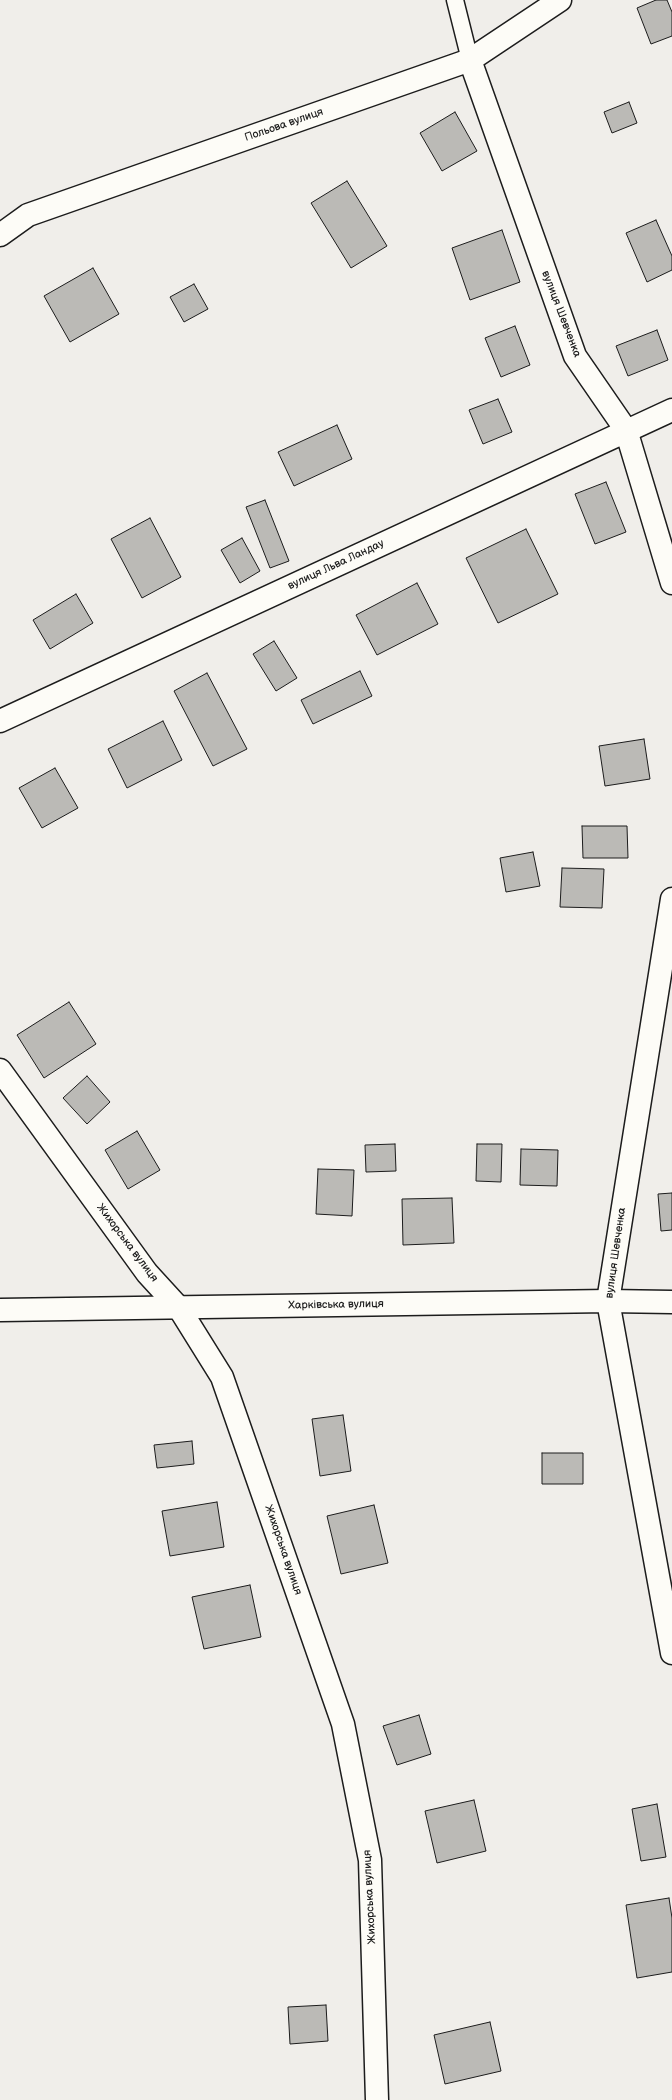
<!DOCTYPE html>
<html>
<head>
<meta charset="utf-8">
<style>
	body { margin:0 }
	canvas { display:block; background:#f0eeea }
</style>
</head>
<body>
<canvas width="672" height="2100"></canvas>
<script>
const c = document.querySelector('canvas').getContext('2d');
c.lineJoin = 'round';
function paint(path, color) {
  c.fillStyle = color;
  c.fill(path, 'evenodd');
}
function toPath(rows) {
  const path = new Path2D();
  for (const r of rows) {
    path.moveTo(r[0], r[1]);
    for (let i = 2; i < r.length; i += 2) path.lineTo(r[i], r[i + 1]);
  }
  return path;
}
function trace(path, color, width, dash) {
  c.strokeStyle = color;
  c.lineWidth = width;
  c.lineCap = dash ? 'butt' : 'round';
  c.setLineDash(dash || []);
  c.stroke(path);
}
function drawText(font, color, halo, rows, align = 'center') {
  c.font = font + ' "Balsamiq Sans",sans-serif';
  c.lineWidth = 4;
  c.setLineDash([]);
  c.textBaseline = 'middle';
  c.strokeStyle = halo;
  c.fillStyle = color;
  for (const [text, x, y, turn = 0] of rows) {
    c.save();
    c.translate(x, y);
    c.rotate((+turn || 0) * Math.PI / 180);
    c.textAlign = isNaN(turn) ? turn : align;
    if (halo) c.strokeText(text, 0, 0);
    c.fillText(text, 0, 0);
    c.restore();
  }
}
const building = toPath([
	[656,0,667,0,672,12,672,36,651,44,637,8,656,0],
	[629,102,637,123,612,133,604,112,629,102],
	[455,112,477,151,442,171,420,133,455,112],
	[347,181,387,246,351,268,311,203,347,181],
	[656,220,672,256,672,270,647,282,626,233,656,220],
	[502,230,520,282,470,300,452,248,502,230],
	[93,268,119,314,70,342,44,296,93,268],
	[194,284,208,309,184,322,170,297,194,284],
	[515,326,530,365,501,377,485,338,515,326],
	[657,330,668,360,628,376,616,346,657,330],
	[498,399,512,432,483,444,469,410,498,399],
	[337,425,352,459,294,486,278,452,337,425],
	[606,482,626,532,595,544,575,494,606,482],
	[265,500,289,561,270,568,246,507,265,500],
	[150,518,181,577,142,598,111,539,150,518],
	[526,529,558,594,498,623,466,558,526,529],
	[242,538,260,571,240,583,221,550,242,538],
	[417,583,438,624,377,655,356,615,417,583],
	[76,594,93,623,50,649,33,620,76,594],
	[274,641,297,678,276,691,253,654,274,641],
	[360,671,372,696,313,724,301,700,360,671],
	[207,673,247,749,213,766,174,691,207,673],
	[163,721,182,760,127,788,108,749,163,721],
	[644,739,650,779,605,786,599,746,644,739],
	[55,768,78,808,42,828,19,788,55,768],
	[582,826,627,826,628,858,583,858,582,826],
	[533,852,540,886,506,892,500,858,533,852],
	[562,868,604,869,602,908,560,907,562,868],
	[69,1002,96,1044,44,1078,17,1035,69,1002],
	[87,1076,110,1102,87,1124,63,1098,87,1076],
	[137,1131,160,1170,128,1189,105,1150,137,1131],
	[395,1144,396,1171,366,1172,365,1145,395,1144],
	[477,1144,502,1144,501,1182,476,1181,477,1144],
	[521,1149,558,1150,557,1186,520,1185,521,1149],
	[318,1169,354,1170,352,1216,316,1214,318,1169],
	[672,1193,672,1230,661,1231,658,1194,672,1193],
	[452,1198,454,1243,403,1245,402,1199,452,1198],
	[343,1415,351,1471,320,1476,312,1419,343,1415],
	[192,1441,194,1464,157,1468,154,1445,192,1441],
	[542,1453,583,1453,583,1484,542,1484,542,1453],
	[217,1502,224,1547,170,1556,162,1511,217,1502],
	[374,1505,388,1563,341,1574,327,1516,374,1505],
	[250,1585,261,1637,204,1649,192,1597,250,1585],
	[419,1715,431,1754,397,1765,383,1726,419,1715],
	[474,1800,486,1851,437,1863,425,1811,474,1800],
	[657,1804,666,1857,641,1861,632,1809,657,1804],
	[669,1898,672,1918,672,1972,637,1978,626,1905,669,1898],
	[326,2005,328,2041,290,2044,288,2007,326,2005],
	[490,2022,501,2071,445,2084,434,2035,490,2022]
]);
paint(building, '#bbbab6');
trace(building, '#1c1c1c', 1);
const lane = toPath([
	[455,0,470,60]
]);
const street = toPath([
	[470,60,575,356,626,430,672,583],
	[0,235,28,215,470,60,560,0],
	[0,721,672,410],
	[672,899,608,1301,672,1653],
	[0,1070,147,1273,179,1308,222,1377,343,1724,370,1860,377,2100]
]);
const secondary = toPath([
	[0,1310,608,1301,672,1302]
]);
trace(lane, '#1c1c1c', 19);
trace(street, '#1c1c1c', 25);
trace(secondary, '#1c1c1c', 25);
trace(lane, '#fdfcf7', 16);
trace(street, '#fdfcf7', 22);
trace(secondary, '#fdfcf7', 22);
drawText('11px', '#1c1c1c', '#fdfcf7', [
	["Польова вулиця",284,125,-19],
	["вулиця Шевченка",561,314,69],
	["вулиця Льва Ландау",336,565,-25],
	["Жихорська вулиця",127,1243,53],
	["вулиця Шевченка",616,1253,-82],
	["Харківська вулиця",336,1305,-1],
	["Жихорська вулиця",283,1550,71],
	["Жихорська вулиця",370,1897,-93]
]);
</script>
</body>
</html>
